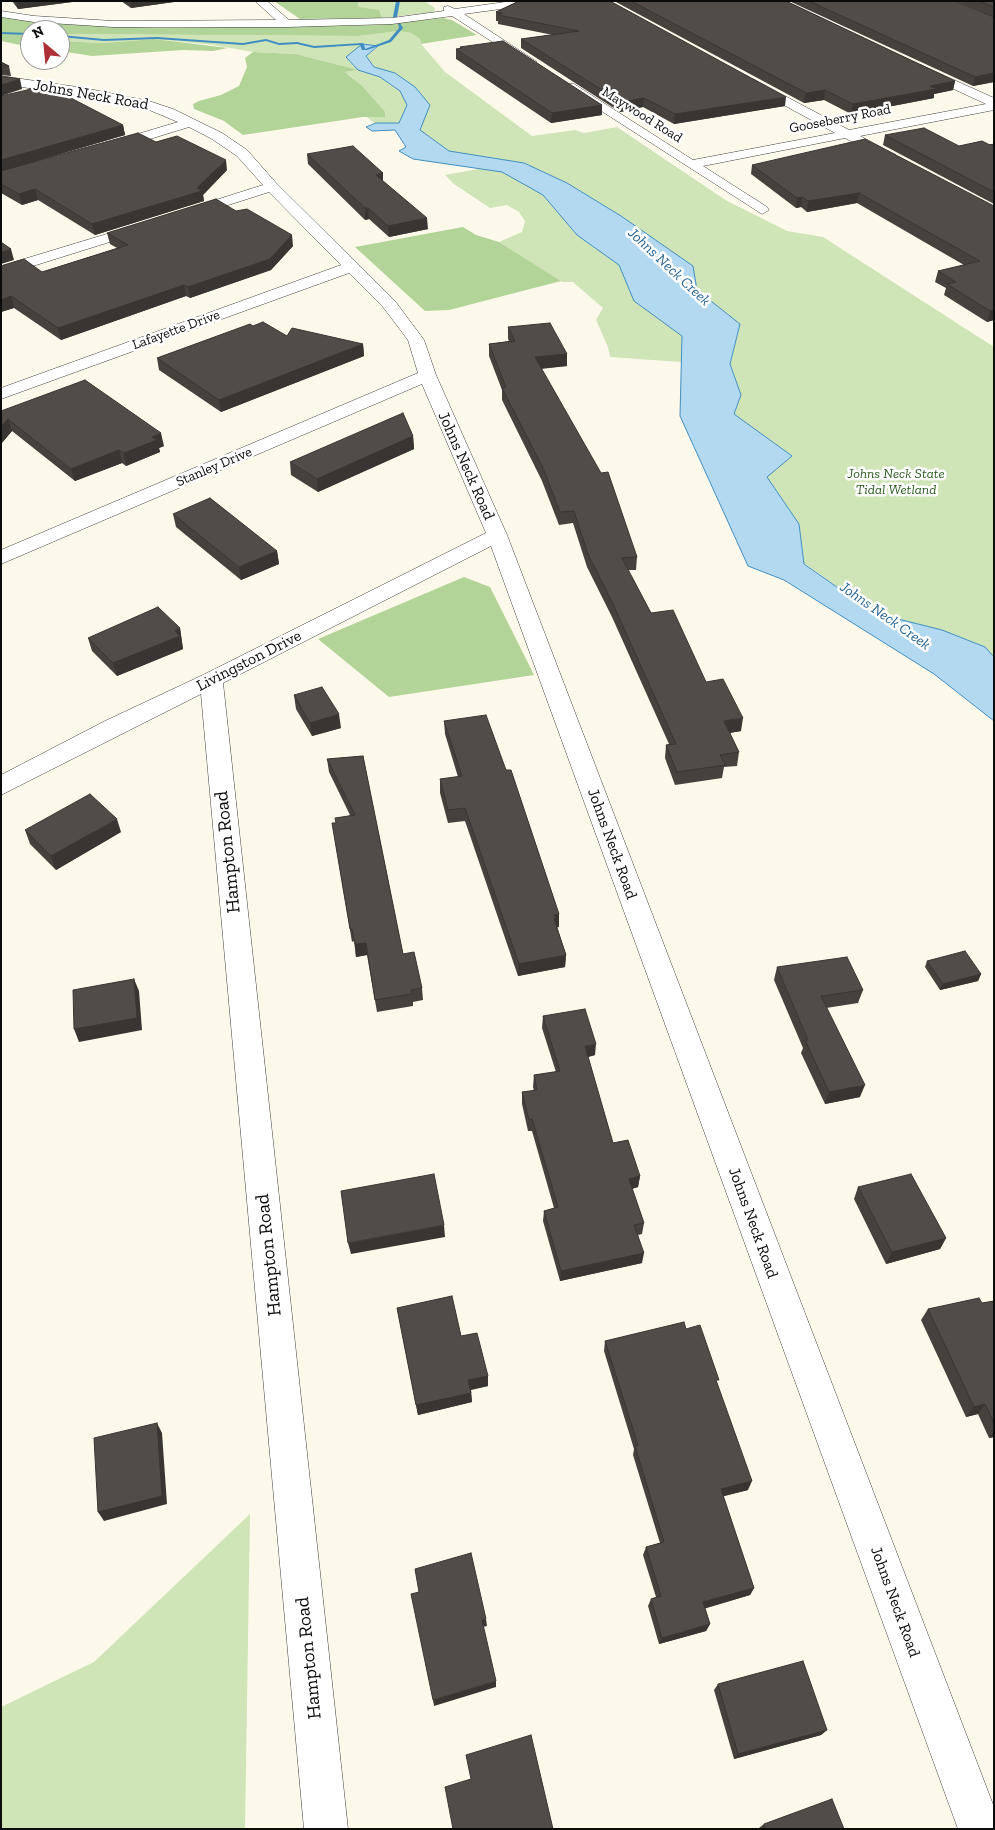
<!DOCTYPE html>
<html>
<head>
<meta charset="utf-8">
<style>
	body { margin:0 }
	#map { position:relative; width:995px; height:1830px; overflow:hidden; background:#fdf9ea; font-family:"Zilla Slab",serif }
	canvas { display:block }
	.frame { position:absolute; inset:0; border:2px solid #0b0b0b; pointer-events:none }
	.north { position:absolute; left:20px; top:20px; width:50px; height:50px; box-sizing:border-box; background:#fff; border:1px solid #9d9d9d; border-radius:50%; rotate:332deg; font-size:14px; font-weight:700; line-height:20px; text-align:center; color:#0b0b0b }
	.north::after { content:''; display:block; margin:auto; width:18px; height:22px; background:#ae2f35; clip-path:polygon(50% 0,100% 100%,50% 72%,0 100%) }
</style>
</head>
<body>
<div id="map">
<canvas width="995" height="1830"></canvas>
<div class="frame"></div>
<div class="north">N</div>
</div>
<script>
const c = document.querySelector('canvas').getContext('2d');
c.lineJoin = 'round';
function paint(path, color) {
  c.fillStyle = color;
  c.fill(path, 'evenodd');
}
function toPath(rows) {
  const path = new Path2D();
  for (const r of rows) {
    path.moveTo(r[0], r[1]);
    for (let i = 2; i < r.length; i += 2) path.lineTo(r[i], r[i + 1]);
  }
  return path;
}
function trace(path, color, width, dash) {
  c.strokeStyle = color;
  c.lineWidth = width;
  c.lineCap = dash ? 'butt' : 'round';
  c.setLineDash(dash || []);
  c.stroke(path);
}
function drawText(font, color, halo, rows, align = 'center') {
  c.font = font + ' "Zilla Slab",serif';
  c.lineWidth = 5;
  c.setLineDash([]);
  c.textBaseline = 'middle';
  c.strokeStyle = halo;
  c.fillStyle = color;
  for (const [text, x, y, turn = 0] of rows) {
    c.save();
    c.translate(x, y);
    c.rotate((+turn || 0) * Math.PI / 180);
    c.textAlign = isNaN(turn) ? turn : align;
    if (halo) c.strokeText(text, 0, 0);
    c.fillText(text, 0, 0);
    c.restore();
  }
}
paint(toPath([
	[359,1,424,1,435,8,434,12,382,18,358,7],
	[399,31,411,33,420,39,421,44,445,72,532,136,575,130,584,133,617,127,727,201,787,231,823,237,994,347,994,657,942,630,874,613,804,563,799,524,766,476,792,456,734,414,741,395,730,364,740,324,697,290,693,266,621,216,567,183,524,163,449,151,420,130,430,105,415,87,395,73,374,67,366,56,378,47,362,44,358,70,380,77,400,91,407,105,399,123,374,123,367,117,385,117,352,77,345,72,357,70,296,54,253,52,213,45,154,39,103,43,60,41,60,34,359,36],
	[484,168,502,172,543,195,577,235,619,265,635,301,682,336,681,362,610,357,608,347,596,320,603,308,573,282,562,282,499,242,522,232,525,221,519,212,507,205,490,208,454,184,445,175],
	[250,1514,245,1829,1,1829,1,1707,94,1662]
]), '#cfe4b7');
paint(toPath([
	[274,1,359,1,358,7,379,10,382,18,300,19],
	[1,17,43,23,157,28,379,25,443,18,452,20,477,35,421,44,420,39,411,33,399,31,359,36,60,34,60,30,30,30,30,47,1,41],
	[154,39,228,48,213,51,183,50,92,56,60,51,60,41,103,43],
	[253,52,296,54,358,70,345,72,362,86,385,112,385,117,363,117,243,135,224,121,194,109,193,104,199,101,221,95,239,86,247,67,245,58],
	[463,227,476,235,499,242,561,281,449,310,425,311,355,247],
	[464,577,490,587,534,675,389,697,318,639]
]), '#b3d498');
const water = toPath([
	[362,44,378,46,366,56,374,67,395,73,415,87,430,105,420,130,449,151,524,163,567,183,621,216,693,266,697,290,740,324,730,364,741,395,734,414,792,456,767,477,799,524,804,564,874,613,942,630,985,647,994,657,994,721,934,674,784,580,748,566,680,416,682,336,634,301,619,265,577,235,543,195,502,172,413,159,399,151,406,147,395,130,372,131,366,127,376,123,399,123,407,105,400,91,380,77,358,70,346,57,362,44]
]);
paint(water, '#b3d9f0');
trace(water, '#408ec1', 1);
paint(toPath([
	[396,1,400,1,397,17,395,18,393,17,396,1],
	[398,23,400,23,403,28,391,42,367,50,362,50,360,45,314,48,297,44,279,45,266,41,243,45,157,39,104,41,60,37,60,35,104,39,157,37,243,43,266,39,279,43,297,42,314,46,362,43,364,44,365,49,389,40,399,28,398,23],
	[1,32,30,33,30,35,1,34,1,32]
]), '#408ec1');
const minor = toPath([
	[255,1,267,1,289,20,392,18,444,11,444,7,448,6,455,9,512,1,542,1,537,4,464,14,537,62,531,66,527,64,452,16,392,24,287,27,113,27,34,22,1,17,1,11,34,16,113,21,276,20,255,1],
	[921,65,994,98,994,110,860,136,896,155,898,158,896,161,891,162,845,138,703,166,767,207,769,210,762,214,564,87,566,84,574,84,693,160,835,133,749,86,747,83,753,79,849,130,986,104,917,72,917,66,921,65],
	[1,76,84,88,149,101,173,109,222,133,247,150,277,184,395,301,424,340,436,375,507,535,994,1807,994,1829,958,1829,491,546,223,683,348,1829,304,1829,201,694,1,795,1,775,105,721,203,675,486,533,422,384,1,564,1,550,418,373,408,340,383,307,349,273,1,399,1,388,341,265,269,192,191,217,181,217,179,214,181,211,263,185,237,156,212,139,189,127,114,150,104,150,102,147,104,144,178,122,142,107,84,96,1,84,1,76],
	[143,223,148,224,150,227,148,230,1,276,1,266,143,223]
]);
trace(minor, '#3e3e3e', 1);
paint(minor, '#fff');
paint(toPath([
	[12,1,80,1,18,9],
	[121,1,181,1,131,8],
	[519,1,785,106,674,124,643,107,620,112,521,48,521,39,553,35,498,24,498,21,496,21,496,12],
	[614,1,786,1,955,81,953,90,934,94,934,98,851,114,824,100,804,103],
	[789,1,955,1,987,14,956,1,994,1,994,82,973,86],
	[460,47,602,105,602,115,551,123,456,59,456,49,460,49],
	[1,62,9,66,11,76,1,75],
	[1,96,123,125,125,135,34,162,156,142,227,170,203,195,204,201,95,235,38,200,22,205,1,193],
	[885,135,959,146,994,144,994,204,883,145],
	[307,154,383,173,383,181,428,229,389,237,369,219,365,220,308,164],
	[752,165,994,206,994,320,987,322,944,295,946,288,935,282,938,271,964,265,857,203,807,212,801,207,796,208,751,174],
	[107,233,293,246,271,270,190,298,186,296,61,340,14,308,1,312,1,266,42,272,117,248,110,244],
	[253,326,287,336,363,344,364,356,221,412,159,370,157,358],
	[508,327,567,354,567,366,541,369,637,557,636,570,628,570,651,613,706,682,741,731,730,733,739,752,737,766,724,767,722,778,675,785,665,758,666,745,669,744,612,617,587,567,573,523,559,525,542,481,502,400,502,390,489,356,489,344,509,341,508,339],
	[1,411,164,446,159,448,160,452,126,466,122,463,75,481,12,431,1,444],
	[413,436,414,449,318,492,291,475,290,462],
	[173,514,277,551,279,564,241,580,176,527],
	[180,628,183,649,117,676,92,651,88,638],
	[294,695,341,728,312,736,296,709],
	[444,721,506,770,559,914,559,927,557,927,566,955,565,967,518,976,465,821,448,823,440,793,440,779,458,777,445,734],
	[363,756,403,954,422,988,423,1000,413,1002,413,1006,377,1012,367,955,356,957,354,941,352,942,332,823,336,823,350,815,329,772,327,759],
	[25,830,121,832,56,870,30,844],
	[927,961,981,974,978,981,940,990,925,967],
	[777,967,863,990,858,1003,826,1008,860,1097,825,1104,801,1053,803,1048,774,980],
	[543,1016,595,1055,588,1057,613,1143,640,1176,638,1187,632,1189,644,1223,642,1234,638,1235,642,1263,560,1281,543,1221,544,1211,554,1208,532,1131,528,1131,522,1104,522,1092,534,1091,533,1087,534,1075,556,1072,542,1028],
	[858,1187,946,1238,940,1249,886,1264,854,1199],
	[994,1301,994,1437,989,1438,978,1414,966,1417,921,1320,928,1309,982,1303],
	[397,1308,461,1336,488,1376,488,1386,471,1390,472,1402,418,1415],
	[686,1329,717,1384,748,1490,723,1496,754,1588,750,1595,705,1608,710,1624,706,1631,659,1644,648,1606,651,1599,656,1597,643,1555,646,1547,660,1543,633,1455,634,1449,604,1351,605,1341],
	[718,1684,827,1730,821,1735,734,1759,714,1690],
	[764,1824,844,1829,760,1829,759,1828]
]), '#47413e');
paint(toPath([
	[16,1,80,1,18,9],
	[130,1,181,1,131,8],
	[994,73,994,82,973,86,975,77],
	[20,79,22,89,1,96,1,85],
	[955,81,953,90,934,94,934,98,851,114,853,104,930,86],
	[825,90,824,100,804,103,806,93],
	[786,97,785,106,674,124,675,114],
	[644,98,643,107,620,112,621,102],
	[602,105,602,115,551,123,552,113],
	[123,125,125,135,1,171,1,160],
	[226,160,227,170,203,195,204,201,95,235,92,224,197,188],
	[383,173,383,184,376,175],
	[35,189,38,200,22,205,19,194],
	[859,193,857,203,807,212,808,201],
	[802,197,801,207,796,208,797,198],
	[365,208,368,208,369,219,365,220],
	[427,218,428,229,389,237,388,226],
	[292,235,293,246,271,270,190,298,188,287],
	[11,249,14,260,1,264,1,252],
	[184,285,186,296,61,340,58,328],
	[11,296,14,308,1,312,1,300],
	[994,310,994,320,987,322,990,311],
	[363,344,364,356,221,412,219,400],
	[567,354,567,366,534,369,535,357],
	[8,419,12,431,1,444,1,427],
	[161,433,164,446,159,448,160,452,126,466,124,453,152,437],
	[413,436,414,449,318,492,317,479],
	[119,450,122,463,75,481,71,469],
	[277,551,279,564,241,580,239,567],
	[180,628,183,649,117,676,113,663],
	[339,714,341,728,312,736,310,723],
	[743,718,741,731,722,734,724,721],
	[117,819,121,832,56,870,51,856],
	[559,914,559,927,555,928,553,932,554,915],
	[366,943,367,955,356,957,355,944],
	[566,955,565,967,518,976,519,964],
	[981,974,978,981,940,990,943,984],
	[134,979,139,991,142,1030,79,1042,74,1029],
	[596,1044,595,1055,584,1058,585,1046],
	[865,1085,860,1097,825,1104,829,1092],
	[640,1176,638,1187,627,1190,629,1179],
	[444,1225,445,1237,351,1254,348,1243],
	[946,1238,940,1249,886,1264,892,1252],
	[644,1253,642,1263,560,1281,561,1271],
	[488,1376,488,1386,469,1390,468,1380],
	[471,1393,472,1402,418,1415,416,1405],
	[985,1404,978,1414,966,1417,974,1407],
	[157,1423,162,1433,167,1504,104,1521,98,1512],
	[994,1432,994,1437,989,1438],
	[752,1481,748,1490,717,1498,721,1489],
	[754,1588,750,1595,700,1610,703,1602],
	[486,1619,487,1626,482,1627,482,1620],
	[710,1624,706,1631,659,1644,662,1638],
	[496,1681,496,1687,434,1706,433,1700],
	[827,1730,821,1735,734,1759,738,1754]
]), '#393532');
const building = toPath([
	[519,1,610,1,786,97,675,114,644,98,621,102,521,39,579,31,498,15,502,13,496,12,519,1],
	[631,1,786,1,955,81,930,86,936,89,853,104,825,90,806,93,631,1],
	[809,1,955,1,994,17,994,73,975,77,809,1],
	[979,1,994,1,994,7,979,1],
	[503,41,602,105,552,113,456,49,462,48,460,47,503,41],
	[1,62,9,66,1,65,1,62],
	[1,76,20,79,1,85,1,76],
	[42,83,123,125,1,160,1,96,27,90,42,83],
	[924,128,959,146,982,141,990,145,994,144,994,192,885,135,924,128],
	[138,133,156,142,177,136,226,160,197,188,202,191,92,224,35,189,19,194,1,184,1,171,138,133],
	[865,139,994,206,994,310,990,311,947,284,956,282,938,271,980,261,859,193,808,201,802,197,797,198,752,165,865,139],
	[353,146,383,173,376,175,427,218,388,226,368,208,365,208,307,154,353,146],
	[216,199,236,211,247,209,292,235,270,259,188,287,184,285,58,328,11,296,1,300,1,266,24,259,42,272,128,245,107,233,216,199],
	[1,242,11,249,1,252,1,242],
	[263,322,287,336,292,328,363,344,219,400,157,358,250,324,253,326,263,322],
	[550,323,567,354,535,357,601,473,608,472,637,557,622,558,651,613,673,610,706,682,723,679,743,718,724,721,739,752,720,755,725,765,677,772,666,745,676,744,613,604,588,554,574,511,560,512,543,468,502,388,506,387,489,344,515,341,508,327,550,323],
	[85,380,161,433,152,437,157,440,124,453,119,450,71,469,8,419,1,427,1,411,85,380],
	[403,413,413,436,317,479,290,462,403,413],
	[210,498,277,551,239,567,173,514,210,498],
	[158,607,180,628,175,631,180,636,113,663,88,638,158,607],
	[322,687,339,714,310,723,294,695,322,687],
	[486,715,506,770,511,770,559,914,554,915,556,918,554,919,566,955,519,964,465,808,448,810,440,779,462,776,444,721,486,715],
	[363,756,403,954,414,952,422,988,411,990,412,994,375,1000,366,943,355,944,352,929,350,929,332,823,336,823,335,818,355,815,327,759,363,756],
	[90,794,117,819,51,856,25,830,90,794],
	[965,951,981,974,943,984,927,961,965,951],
	[847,957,863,990,821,996,865,1085,829,1092,805,1040,808,1040,777,967,847,957],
	[134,979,137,1018,74,1029,73,990,134,979],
	[585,1009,596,1044,585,1046,613,1143,628,1140,640,1176,629,1179,644,1223,634,1225,644,1253,561,1271,544,1211,558,1207,532,1119,529,1120,522,1092,537,1090,534,1075,560,1071,543,1016,585,1009],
	[434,1174,444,1225,348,1243,341,1191,434,1174],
	[911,1174,946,1238,892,1252,858,1187,911,1174],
	[452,1296,461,1336,477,1333,488,1376,468,1380,471,1393,416,1405,397,1308,452,1296],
	[979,1298,982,1303,994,1301,994,1423,985,1404,974,1407,928,1309,979,1298],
	[684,1322,686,1329,700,1325,719,1380,716,1380,752,1481,721,1489,754,1588,703,1602,710,1624,662,1638,651,1599,661,1596,646,1547,664,1542,635,1446,638,1445,605,1341,684,1322],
	[157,1423,162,1496,98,1512,94,1438,157,1423],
	[471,1553,486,1619,482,1620,496,1681,433,1700,411,1594,419,1592,415,1569,471,1553],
	[803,1661,827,1730,738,1754,718,1684,803,1661],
	[531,1735,553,1829,453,1829,445,1787,471,1779,466,1755,531,1735],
	[832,1799,844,1829,766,1829,764,1824,832,1799]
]);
paint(building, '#524c48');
trace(building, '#393532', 1);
drawText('14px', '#0b0b0b', '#fff', [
	["Maywood Road",642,115,32],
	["Gooseberry Road",840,119,-11],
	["Lafayette Drive",176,330,-20],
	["Stanley Drive",214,467,-23]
]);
drawText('italic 14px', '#2d5c21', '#fff', [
	["Johns Neck State",896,474],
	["Tidal Wetland",896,490]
]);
drawText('italic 15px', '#1f5f91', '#fff', [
	["Johns Neck Creek",669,267,43],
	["Johns Neck Creek",885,616,35]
]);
drawText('16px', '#0b0b0b', '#fff', [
	["Johns Neck Road",91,95,10],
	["Johns Neck Road",466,466,66],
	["Livingston Drive",249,661,-27],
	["Johns Neck Road",612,844,70],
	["Johns Neck Road",753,1223,70],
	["Johns Neck Road",895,1602,70]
]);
drawText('19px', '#0b0b0b', '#fff', [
	["Hampton Road",228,852,-96],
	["Hampton Road",269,1255,-96],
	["Hampton Road",309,1658,-96]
]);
</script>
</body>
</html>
